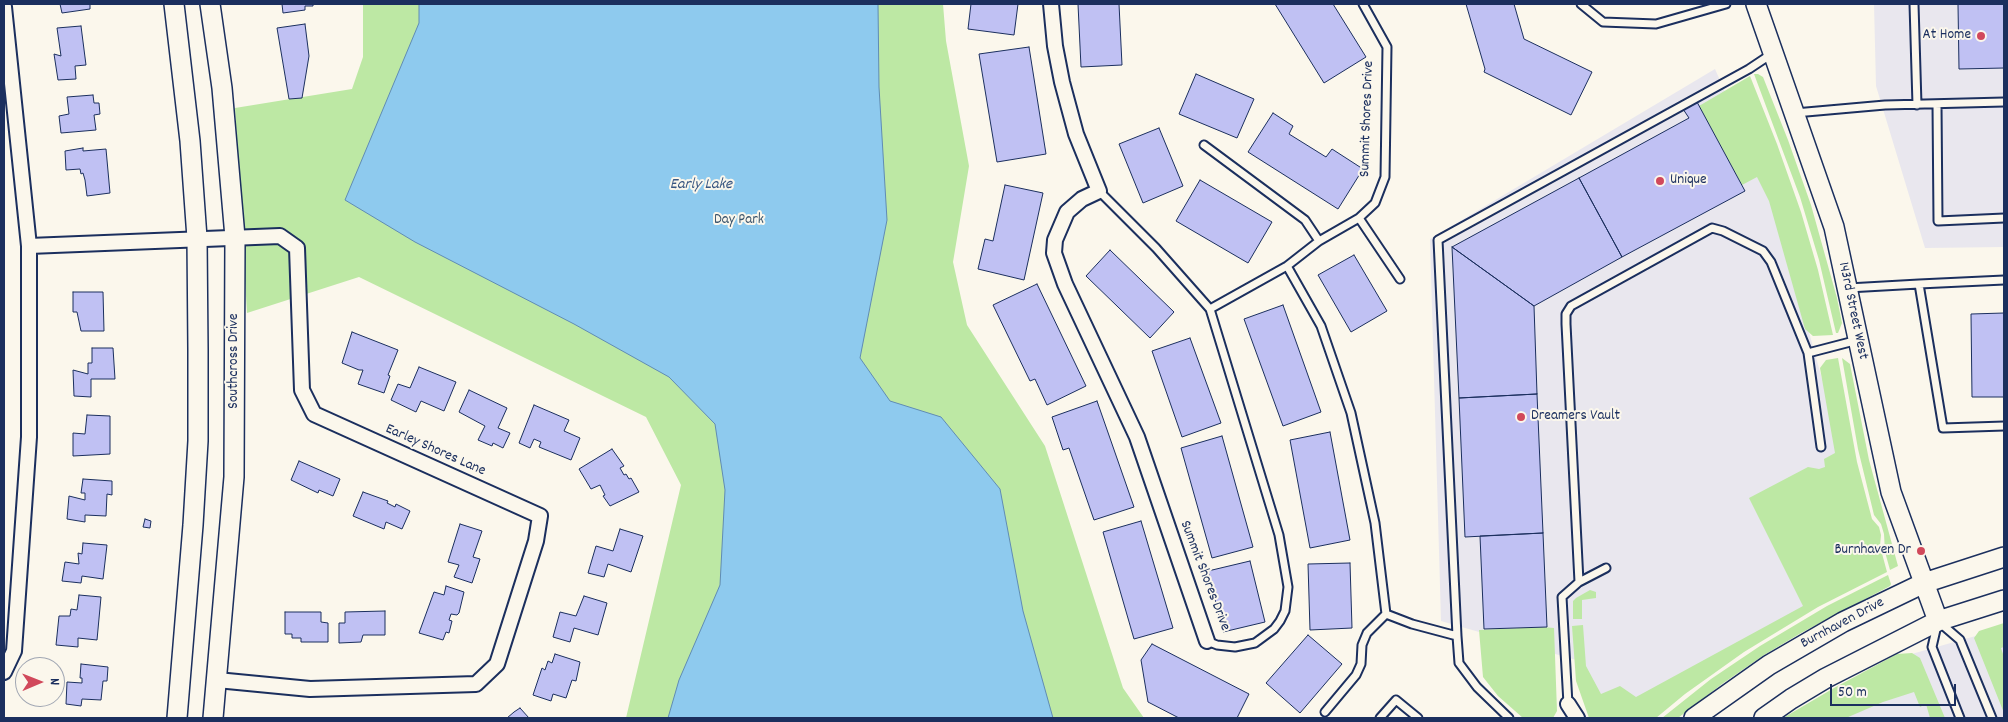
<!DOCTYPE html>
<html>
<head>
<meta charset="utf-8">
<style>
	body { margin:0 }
	#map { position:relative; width:2008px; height:722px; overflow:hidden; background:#fbf7ec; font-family:Dekko,sans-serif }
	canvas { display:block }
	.frame { position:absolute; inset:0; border:5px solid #1b2f5e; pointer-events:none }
	.north { position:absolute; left:15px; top:657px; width:50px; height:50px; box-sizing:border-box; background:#fbf7ec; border:1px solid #a1a7b3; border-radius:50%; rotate:89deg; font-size:14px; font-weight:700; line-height:20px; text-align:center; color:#1b2f5e }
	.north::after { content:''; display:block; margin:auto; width:18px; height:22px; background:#d1495b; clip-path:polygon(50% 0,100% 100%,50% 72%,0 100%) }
	.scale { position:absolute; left:1830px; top:684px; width:126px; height:22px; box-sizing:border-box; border:2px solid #1b2f5e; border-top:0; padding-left:6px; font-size:15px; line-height:18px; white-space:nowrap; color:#1b2f5e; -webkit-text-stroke:4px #fbf7ec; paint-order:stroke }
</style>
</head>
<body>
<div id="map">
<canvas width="2008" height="722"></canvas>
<div class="frame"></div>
<div class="north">N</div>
<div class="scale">50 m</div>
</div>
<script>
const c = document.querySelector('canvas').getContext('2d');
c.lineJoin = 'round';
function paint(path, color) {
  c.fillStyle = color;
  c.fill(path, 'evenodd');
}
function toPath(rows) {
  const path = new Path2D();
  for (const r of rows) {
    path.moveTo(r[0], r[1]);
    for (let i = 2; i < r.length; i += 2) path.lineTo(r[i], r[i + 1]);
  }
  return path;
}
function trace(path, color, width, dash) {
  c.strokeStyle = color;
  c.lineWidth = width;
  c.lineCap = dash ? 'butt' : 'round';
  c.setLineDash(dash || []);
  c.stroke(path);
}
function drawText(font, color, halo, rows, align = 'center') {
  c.font = font + ' Dekko,sans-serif';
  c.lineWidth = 4;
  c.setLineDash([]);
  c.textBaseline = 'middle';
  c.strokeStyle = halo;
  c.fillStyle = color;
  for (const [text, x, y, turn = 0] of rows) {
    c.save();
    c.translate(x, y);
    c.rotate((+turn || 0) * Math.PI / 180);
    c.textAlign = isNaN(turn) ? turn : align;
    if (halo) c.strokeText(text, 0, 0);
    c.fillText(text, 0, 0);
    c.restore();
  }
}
paint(toPath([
	[1874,4,2004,4,2004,247,1925,248,1876,86],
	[1715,69,1771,196,1875,569,1608,716,1583,662,1441,621,1430,239],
	[2004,628,2004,718,1791,718,1901,657]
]), '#e9e7ee');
paint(toPath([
	[363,4,943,4,946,41,969,166,953,262,967,325,1045,446,1123,688,1144,718,626,718,681,485,646,417,359,277,247,313,235,108,352,89,363,57],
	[1754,74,1758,74,1763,77,1788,140,1811,205,1837,298,1842,323,1838,333,1836,333,1819,260,1800,197],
	[1750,76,1777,144,1801,212,1818,270,1833,335,1813,336,1805,329,1769,201,1757,177,1742,185,1699,106],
	[1838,358,1857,462,1872,519,1879,527,1881,535,1880,546,1887,572,1818,607,1744,652,1685,694,1656,718,1589,718,1576,681,1572,626,1583,625,1586,666,1601,694,1620,686,1636,697,1803,606,1749,498,1808,467,1819,469,1825,467,1824,459,1835,453,1820,368,1826,360],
	[1842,358,1850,364,1869,460,1898,566,1890,570,1885,552,1884,534,1881,524,1874,515,1858,449],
	[1888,575,1891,584,1890,586,1801,633,1764,655,1722,684,1678,718,1662,718,1711,679,1760,646,1827,606],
	[1590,590,1596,592,1596,598,1582,600,1582,619,1573,619,1573,601,1576,598],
	[2004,623,2004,647,2001,648,2004,657,2004,713,1974,638,1979,631],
	[1542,627,1554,628,1557,711,1553,718,1523,718,1498,696,1483,677,1479,630],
	[1912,653,1920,658,1945,718,1930,718,1926,704,1920,707,1914,692,1883,702,1846,718,1783,718,1834,688,1897,654]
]), '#bde8a4');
const water = toPath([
	[419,4,878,4,879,87,887,220,860,358,890,401,941,417,1000,489,1023,611,1053,718,668,718,679,680,720,585,725,490,715,424,669,377,574,324,415,242,345,200,419,23,419,4]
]);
paint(water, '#8ecaee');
trace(water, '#608cb4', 1);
const building = toPath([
	[60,4,90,4,90,9,62,13,60,4],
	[282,4,313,4,313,6,305,6,305,10,283,13,282,4],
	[971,4,1018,4,1014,35,968,29,971,4],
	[1078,4,1119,4,1122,65,1081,67,1078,4],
	[1275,4,1333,4,1366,57,1324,83,1275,4],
	[1466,4,1514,4,1524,39,1592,72,1571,115,1484,72,1485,69,1466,4],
	[1958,4,2004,4,2004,68,1959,69,1958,4],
	[305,24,309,56,302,98,289,99,277,28,305,24],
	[81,26,86,65,75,66,76,79,58,80,54,54,61,56,57,28,81,26],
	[1029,47,1046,154,997,162,979,54,1029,47],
	[1196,74,1254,99,1237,138,1179,114,1196,74],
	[93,95,94,103,99,103,100,114,94,115,96,130,61,133,59,116,69,114,67,97,93,95],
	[1697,102,1745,191,1622,257,1579,178,1689,118,1683,109,1697,102],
	[1273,113,1293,126,1289,134,1326,157,1332,149,1363,169,1338,209,1248,152,1273,113],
	[1159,128,1183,186,1143,203,1119,144,1159,128],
	[83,148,83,151,106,149,110,193,87,196,85,180,83,173,81,174,80,169,66,170,65,151,83,148],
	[1579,178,1622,257,1534,306,1452,247,1579,178],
	[1200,180,1272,222,1248,263,1176,221,1200,180],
	[1005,185,1043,193,1024,280,978,269,985,239,993,241,1005,185],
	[1452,247,1534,306,1537,394,1459,398,1452,247],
	[1110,250,1174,312,1150,338,1086,276,1110,250],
	[1354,255,1387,311,1351,332,1318,275,1354,255],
	[1037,284,1086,386,1047,405,1035,379,1030,381,993,305,1037,284],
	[73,292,103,292,104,331,81,331,77,312,73,312,73,292],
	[1283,305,1321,412,1283,426,1244,319,1283,305],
	[2004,313,2004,397,1972,397,1971,314,2004,313],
	[352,332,398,350,388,375,390,376,384,393,358,384,363,370,359,370,342,363,352,332],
	[1190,338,1221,423,1182,437,1152,351,1190,338],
	[92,348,113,348,115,379,91,379,91,397,74,396,73,370,88,374,88,363,92,363,92,348],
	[419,367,456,382,444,411,421,401,416,412,391,400,398,384,410,388,419,367],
	[469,390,507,408,498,428,510,433,503,448,493,443,492,446,478,440,485,426,459,412,469,390],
	[1537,394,1543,533,1465,537,1459,398,1537,394],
	[1097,401,1134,507,1094,520,1069,448,1063,450,1052,417,1097,401],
	[534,405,569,420,564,431,580,438,571,460,539,447,541,442,534,439,530,448,519,443,534,405],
	[87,415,110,416,110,454,73,456,73,433,85,434,87,415],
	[1330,432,1350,540,1310,548,1290,440,1330,432],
	[1222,436,1253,547,1212,558,1181,448,1222,436],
	[612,449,624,466,620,468,624,475,626,474,629,479,631,478,639,492,610,506,603,496,605,495,600,485,591,489,579,469,612,449],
	[299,461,340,479,333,496,319,490,318,493,291,480,299,461],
	[83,479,112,481,112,495,107,494,106,516,85,515,85,522,67,519,69,496,85,500,85,493,81,493,83,479],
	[363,492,388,501,387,503,395,507,396,504,410,511,402,529,386,522,384,529,353,516,363,492],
	[145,519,151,521,150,528,143,527,145,519],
	[1141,521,1173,628,1134,639,1103,532,1141,521],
	[460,524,482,531,473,557,480,559,472,583,454,577,459,565,448,562,460,524],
	[620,529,643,536,631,572,608,564,604,577,588,573,596,546,613,551,620,529],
	[1543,533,1547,627,1484,629,1480,536,1543,533],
	[83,543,107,545,103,579,82,576,81,583,62,581,65,562,79,564,78,553,82,554,83,543],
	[1250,561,1265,622,1223,632,1208,571,1250,561],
	[1350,563,1352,628,1310,630,1308,564,1350,563],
	[446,586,464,592,459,613,457,615,451,614,449,620,452,621,449,633,446,632,443,640,419,633,434,592,444,595,446,586],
	[79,595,101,597,97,640,78,638,78,647,56,645,59,616,70,616,71,609,77,610,79,595],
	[584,596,607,603,598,635,574,628,570,642,553,637,560,612,576,616,584,596],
	[385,611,385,635,363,635,361,642,339,643,339,623,345,623,345,612,385,611],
	[285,612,321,612,321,622,328,623,328,642,301,642,301,638,292,638,292,634,285,634,285,612],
	[1308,635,1342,664,1300,713,1266,683,1308,635],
	[1152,644,1249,694,1237,718,1179,718,1148,702,1141,660,1152,644],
	[555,654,580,662,576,681,572,680,566,698,553,694,551,701,533,695,542,668,545,670,548,661,552,663,555,654],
	[81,664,108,667,107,681,103,681,101,700,82,699,81,706,66,704,67,682,82,683,82,678,80,678,81,664],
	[520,708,529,718,507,718,514,712,520,708]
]);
paint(building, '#c0c1f3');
trace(building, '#1b2f5e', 1);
const lane = toPath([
	[1581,4,1603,22,1656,24,1726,4],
	[1914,4,1917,105],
	[1937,104,1938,221,2004,218],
	[1795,113,1885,105,2004,102],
	[1204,145,1305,220,1319,241],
	[1099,191,1156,248,1210,309,1279,535,1288,587,1285,611,1280,621,1274,629,1255,643,1235,647,1217,645,1207,641],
	[1359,218,1400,279],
	[1287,266,1321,326,1351,413,1375,523,1386,614,1367,633,1362,645,1361,664,1356,675,1325,712],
	[1919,284,2004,280],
	[1848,288,1919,284,1943,428,2004,426],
	[1210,309,1287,266,1319,241,1359,218,1375,203,1385,177,1387,47,1363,4],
	[1808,353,1821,447],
	[1579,582,1606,568],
	[1386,614,1412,624,1457,636,1459,663,1477,687,1509,718],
	[1457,636,1438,240,1749,69,1773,53],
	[1568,704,1562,597,1579,582,1566,324,1566,314,1571,306,1712,228,1723,231,1763,251,1771,262,1808,353,1858,340],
	[1380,718,1396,700,1418,718],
	[1960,718,1932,647,1938,621,1960,640,1992,718]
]);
const street = toPath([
	[1051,4,1055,46,1062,82,1076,134,1099,191,1082,199,1067,212,1055,240,1054,253,1065,284,1137,437,1207,641],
	[4,7,29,246,29,437,14,651,4,672],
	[29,246,280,236,297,248,302,390,314,414,540,516,536,541,497,664,476,684,310,689,217,680],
	[1568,704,1577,718]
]);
const secondary = toPath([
	[174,4,190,141,197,238,198,350,198,441,193,525,177,718],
	[210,4,222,88,235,237,234,477,213,718],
	[1756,4,1834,227,1891,492,1938,621],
	[1694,718,1769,665,1843,622,1924,583,2004,557],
	[1764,718,1791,699,1826,678,1938,621,2004,600]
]);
trace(lane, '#1b2f5e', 11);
trace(street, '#1b2f5e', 18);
trace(secondary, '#1b2f5e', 22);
trace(lane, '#fbf7ec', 7);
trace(street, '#fbf7ec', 14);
trace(secondary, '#fbf7ec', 19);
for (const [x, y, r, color] of [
	[1981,36,5,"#d1495b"],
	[1660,181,5,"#d1495b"],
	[1521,417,5,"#d1495b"],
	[1921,551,5,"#d1495b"]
]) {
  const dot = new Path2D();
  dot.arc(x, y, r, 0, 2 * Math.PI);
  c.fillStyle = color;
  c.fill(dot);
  trace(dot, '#fbf7ec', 2);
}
drawText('15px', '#1b2f5e', '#fbf7ec', [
	["At Home",1971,36],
	["Unique",1670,181,"left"],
	["Dreamers Vault",1531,417,"left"],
	["Burnhaven Dr",1911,551]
], 'right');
drawText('15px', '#1b2f5e', '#fbf7ec', [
	["Summit Shores Drive",1368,119,-88],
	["143rd Street West",1852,311,78],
	["Southcross Drive",235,361,-90],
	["Earley Shores Lane",435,451,24],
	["Summit Shores Drive",1204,576,69],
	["Burnhaven Drive",1843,624,-28]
]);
drawText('15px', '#3b546c', '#fbf7ec', [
	["Day Park",739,221]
]);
drawText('italic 16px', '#385682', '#fbf7ec', [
	["Early Lake",701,186]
]);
</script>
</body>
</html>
